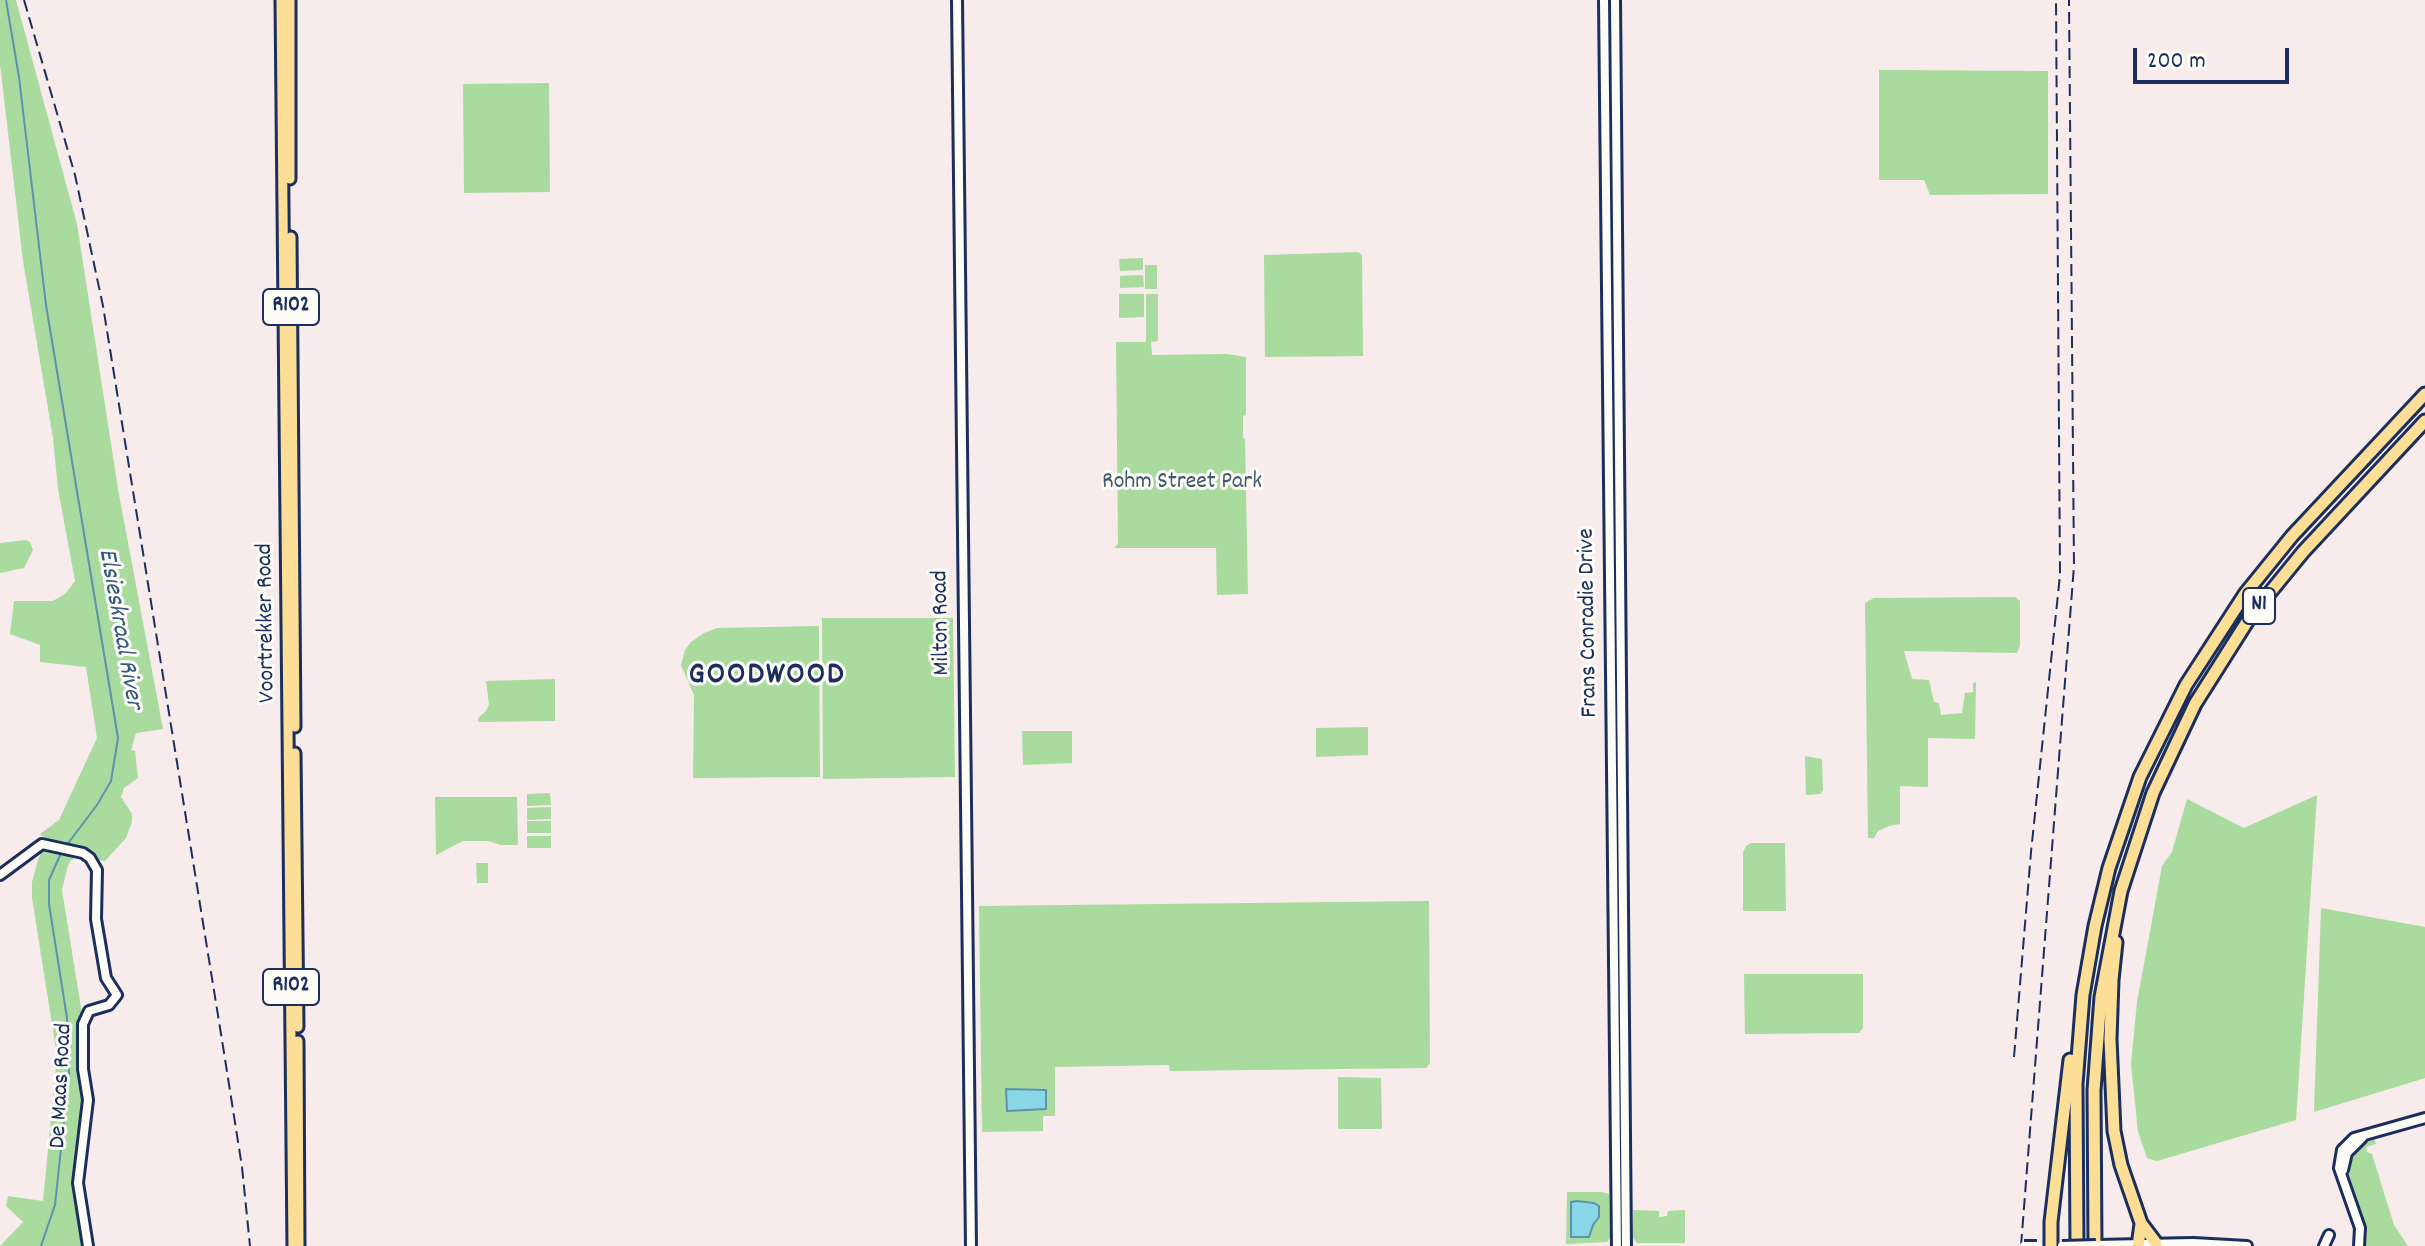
<!DOCTYPE html>
<html>
<head>
<meta charset="utf-8">
<style>
	body { margin:0 }
	#map { position:relative; width:2425px; height:1246px; overflow:hidden; background:#f7ebeb; font-family:Dekko,sans-serif }
	canvas { display:block }
	.scale { position:absolute; left:2133px; top:48px; width:156px; height:36px; box-sizing:border-box; border:4px solid #1b2f5e; border-top:0; padding-left:10px; font-size:24px; line-height:28px; white-space:nowrap; color:#1b2f5e; -webkit-text-stroke:6px #fdfcf7; paint-order:stroke }
</style>
</head>
<body>
<div id="map">
<canvas width="2425" height="1246"></canvas>
<div class="scale">200 m</div>
</div>
<script>
const c = document.querySelector('canvas').getContext('2d');
c.lineJoin = 'round';
function paint(path, color) {
  c.fillStyle = color;
  c.fill(path, 'evenodd');
}
function toPath(rows) {
  const path = new Path2D();
  for (const r of rows) {
    path.moveTo(r[0], r[1]);
    for (let i = 2; i < r.length; i += 2) path.lineTo(r[i], r[i + 1]);
  }
  return path;
}
function trace(path, color, width, dash) {
  c.strokeStyle = color;
  c.lineWidth = width;
  c.lineCap = dash ? 'butt' : 'round';
  c.setLineDash(dash || []);
  c.stroke(path);
}
function drawText(font, color, halo, rows, align = 'center') {
  c.font = font + ' Dekko,sans-serif';
  c.lineWidth = 6;
  c.setLineDash([]);
  c.textBaseline = 'middle';
  c.strokeStyle = halo;
  c.fillStyle = color;
  for (const [text, x, y, turn = 0] of rows) {
    c.save();
    c.translate(x, y);
    c.rotate((+turn || 0) * Math.PI / 180);
    c.textAlign = isNaN(turn) ? turn : align;
    if (halo) c.strokeText(text, 0, 0);
    c.fillText(text, 0, 0);
    c.restore();
  }
}
paint(toPath([
	[0,0,16,0,77,224,118,489,163,729,136,733,131,750,135,751,138,778,124,788,121,797,132,814,132,822,126,838,105,861,99,860,85,848,52,842,40,834,59,820,97,738,86,667,40,662,40,645,10,634,14,601,53,601,66,593,75,581,58,489,53,438,23,261,0,64],
	[1879,70,2048,71,2048,194,1930,195,1924,180,1879,180],
	[549,83,550,192,464,193,463,84],
	[1358,252,1362,255,1363,356,1265,357,1264,255],
	[1143,258,1143,270,1120,271,1119,259],
	[1145,265,1157,265,1157,289,1145,289],
	[1143,275,1144,287,1120,288,1120,276],
	[1119,294,1144,294,1144,317,1119,318],
	[1146,294,1158,294,1158,341,1151,342,1152,355,1227,354,1246,357,1246,415,1243,416,1243,438,1245,439,1248,594,1217,595,1216,548,1114,548,1118,544,1116,342,1146,342],
	[26,540,30,542,33,550,24,568,0,573,0,543],
	[2015,597,2020,601,2020,646,2017,653,1904,651,1912,679,1929,680,1934,702,1939,703,1941,715,1962,713,1965,693,1973,692,1973,683,1976,682,1975,739,1928,738,1928,787,1900,786,1900,824,1889,826,1878,831,1874,838,1868,838,1865,603,1874,598],
	[822,618,953,618,955,777,823,779],
	[819,626,820,777,693,778,694,695,681,665,685,650,691,642,704,633,717,628],
	[555,679,555,721,478,722,478,718,486,711,489,704,486,681],
	[1368,727,1368,755,1316,757,1316,728],
	[1022,731,1072,731,1072,763,1023,765],
	[1805,756,1822,759,1823,790,1820,794,1806,795],
	[550,793,551,805,527,806,527,794],
	[2317,795,2296,1120,2157,1161,2147,1158,2138,1132,2131,1064,2137,1002,2162,866,2172,852,2187,799,2244,828],
	[435,797,517,797,518,845,501,845,488,841,463,841,436,855],
	[551,807,551,819,527,820,527,808],
	[527,821,551,821,551,833,527,833],
	[527,836,551,836,551,848,527,848],
	[1751,843,1785,843,1786,911,1743,911,1743,852,1746,846],
	[45,851,73,856,74,859,70,861,67,869,62,890,82,1014,79,1069,85,1105,76,1170,86,1246,0,1246,23,1222,6,1206,8,1196,43,1201,57,1056,32,898,32,882,38,860,41,852],
	[476,863,488,863,488,883,477,883],
	[1429,901,1430,1063,1426,1068,1170,1071,1169,1065,1055,1067,1055,1116,1043,1116,1043,1131,982,1132,979,906],
	[2321,908,2425,927,2425,1078,2314,1112],
	[1863,974,1863,1028,1859,1033,1745,1034,1744,974],
	[1338,1077,1381,1078,1382,1129,1338,1129],
	[2374,1138,2376,1144,2366,1147,2367,1152,2372,1154,2394,1225,2408,1246,2365,1246,2367,1234,2349,1180,2349,1167,2358,1147],
	[1567,1192,1602,1192,1609,1194,1610,1238,1607,1242,1566,1244],
	[1633,1210,1659,1211,1659,1217,1667,1216,1668,1211,1685,1210,1685,1243,1637,1243,1633,1238]
]), '#a8db9d');
const water = toPath([
	[1006,1089,1046,1090,1046,1109,1007,1111,1006,1089],
	[1577,1201,1594,1203,1599,1206,1599,1217,1593,1225,1589,1237,1571,1237,1571,1202,1577,1201]
]);
paint(water, '#88d6e6');
trace(water, '#5c93b0', 2);
trace(toPath([
	[6,0,19,77,46,305,118,738,111,781,97,805,66,846],
	[41,1246,55,1205,69,1073,67,1018,49,904,49,880,62,851]
]), '#5c93b0', 2);
const secondary = toPath([
	[957,0,971,1246],
	[1604,0,1617,1246],
	[1615,0,1626,1246],
	[0,875,42,844,83,853,90,858,97,870,96,919,106,978,117,995,109,1005,89,1011,83,1024,83,1069,88,1100,78,1183,88,1246],
	[2343,1170,2347,1153,2362,1138],
	[2096,1245,2193,1243,2247,1246],
	[2324,1246,2329,1235],
	[2359,1246,2360,1228,2339,1168,2342,1150,2354,1138,2425,1118]
]);
const primary = toPath([
	[281,0,293,1246],
	[290,179,290,0],
	[291,237,295,727],
	[295,753,298,1027],
	[298,1041,299,1246]
]);
const highway = toPath([
	[2116,942,2112,980,2110,1039,2114,1131,2121,1165,2141,1223,2156,1243],
	[2051,1246,2051,1222,2070,1060],
	[2077,1246,2076,1084,2083,995,2095,926,2109,868,2140,777,2186,685,2245,594,2292,536,2425,394],
	[2095,1246,2094,1090,2101,997,2121,891,2153,793,2195,704,2250,617,2303,552,2425,421],
	[2138,1246,2141,1224]
]);
trace(secondary, '#1b2f5e', 14);
trace(primary, '#1b2f5e', 15);
trace(highway, '#1b2f5e', 17);
trace(secondary, '#fdfcf7', 8);
trace(primary, '#fdde96', 9);
trace(highway, '#fdde96', 11);
trace(toPath([
	[24,0,75,175,103,306,222,1040,242,1167,250,1246],
	[2014,1057,2031,852,2060,575,2056,0],
	[2021,1246,2074,566,2069,0]
]), '#1b2f5e', 2, [12, 6]);
const secondaryBridge = toPath([
	[2024,1246,2037,1246],
	[2062,1246,2096,1245]
]);
trace(secondaryBridge, '#1b2f5e', 14, []);
trace(secondaryBridge, '#fdfcf7', 8);
for (const [x, y, w] of [
	[291,307,56],
	[2259,606,32],
	[291,987,56]
]) {
  const box = new Path2D();
  box.roundRect(x - w / 2, y - 18, w, 36, 6);
  c.fillStyle = '#fdfcf7';
  c.fill(box);
  trace(box, '#1b2f5e', 2);
}
drawText('bold 22px', '#1b2f5e', null, [
	["R102",291,307],
	["N1",2259,606],
	["R102",291,987]
]);
drawText('24px', '#3e5a6e', '#fdfcf7', [
	["Rohm Street Park",1182,484]
]);
drawText('24px', '#1b2f5e', '#fdfcf7', [
	["Voortrekker Road",268,623,-91],
	["Milton Road",943,623,-91],
	["Frans Conradie Drive",1590,623,-91],
	["De Maas Road",63,1086,-87]
]);
drawText('italic 26px', '#365980', '#fdfcf7', [
	["Elsieskraal River",118,629,80]
]);
c.letterSpacing = '2px';
drawText('bold 32px', '#1b2f5e', '#fdfcf7', [
	["GOODWOOD",767,678]
]);
c.letterSpacing = '0px';
</script>
</body>
</html>
